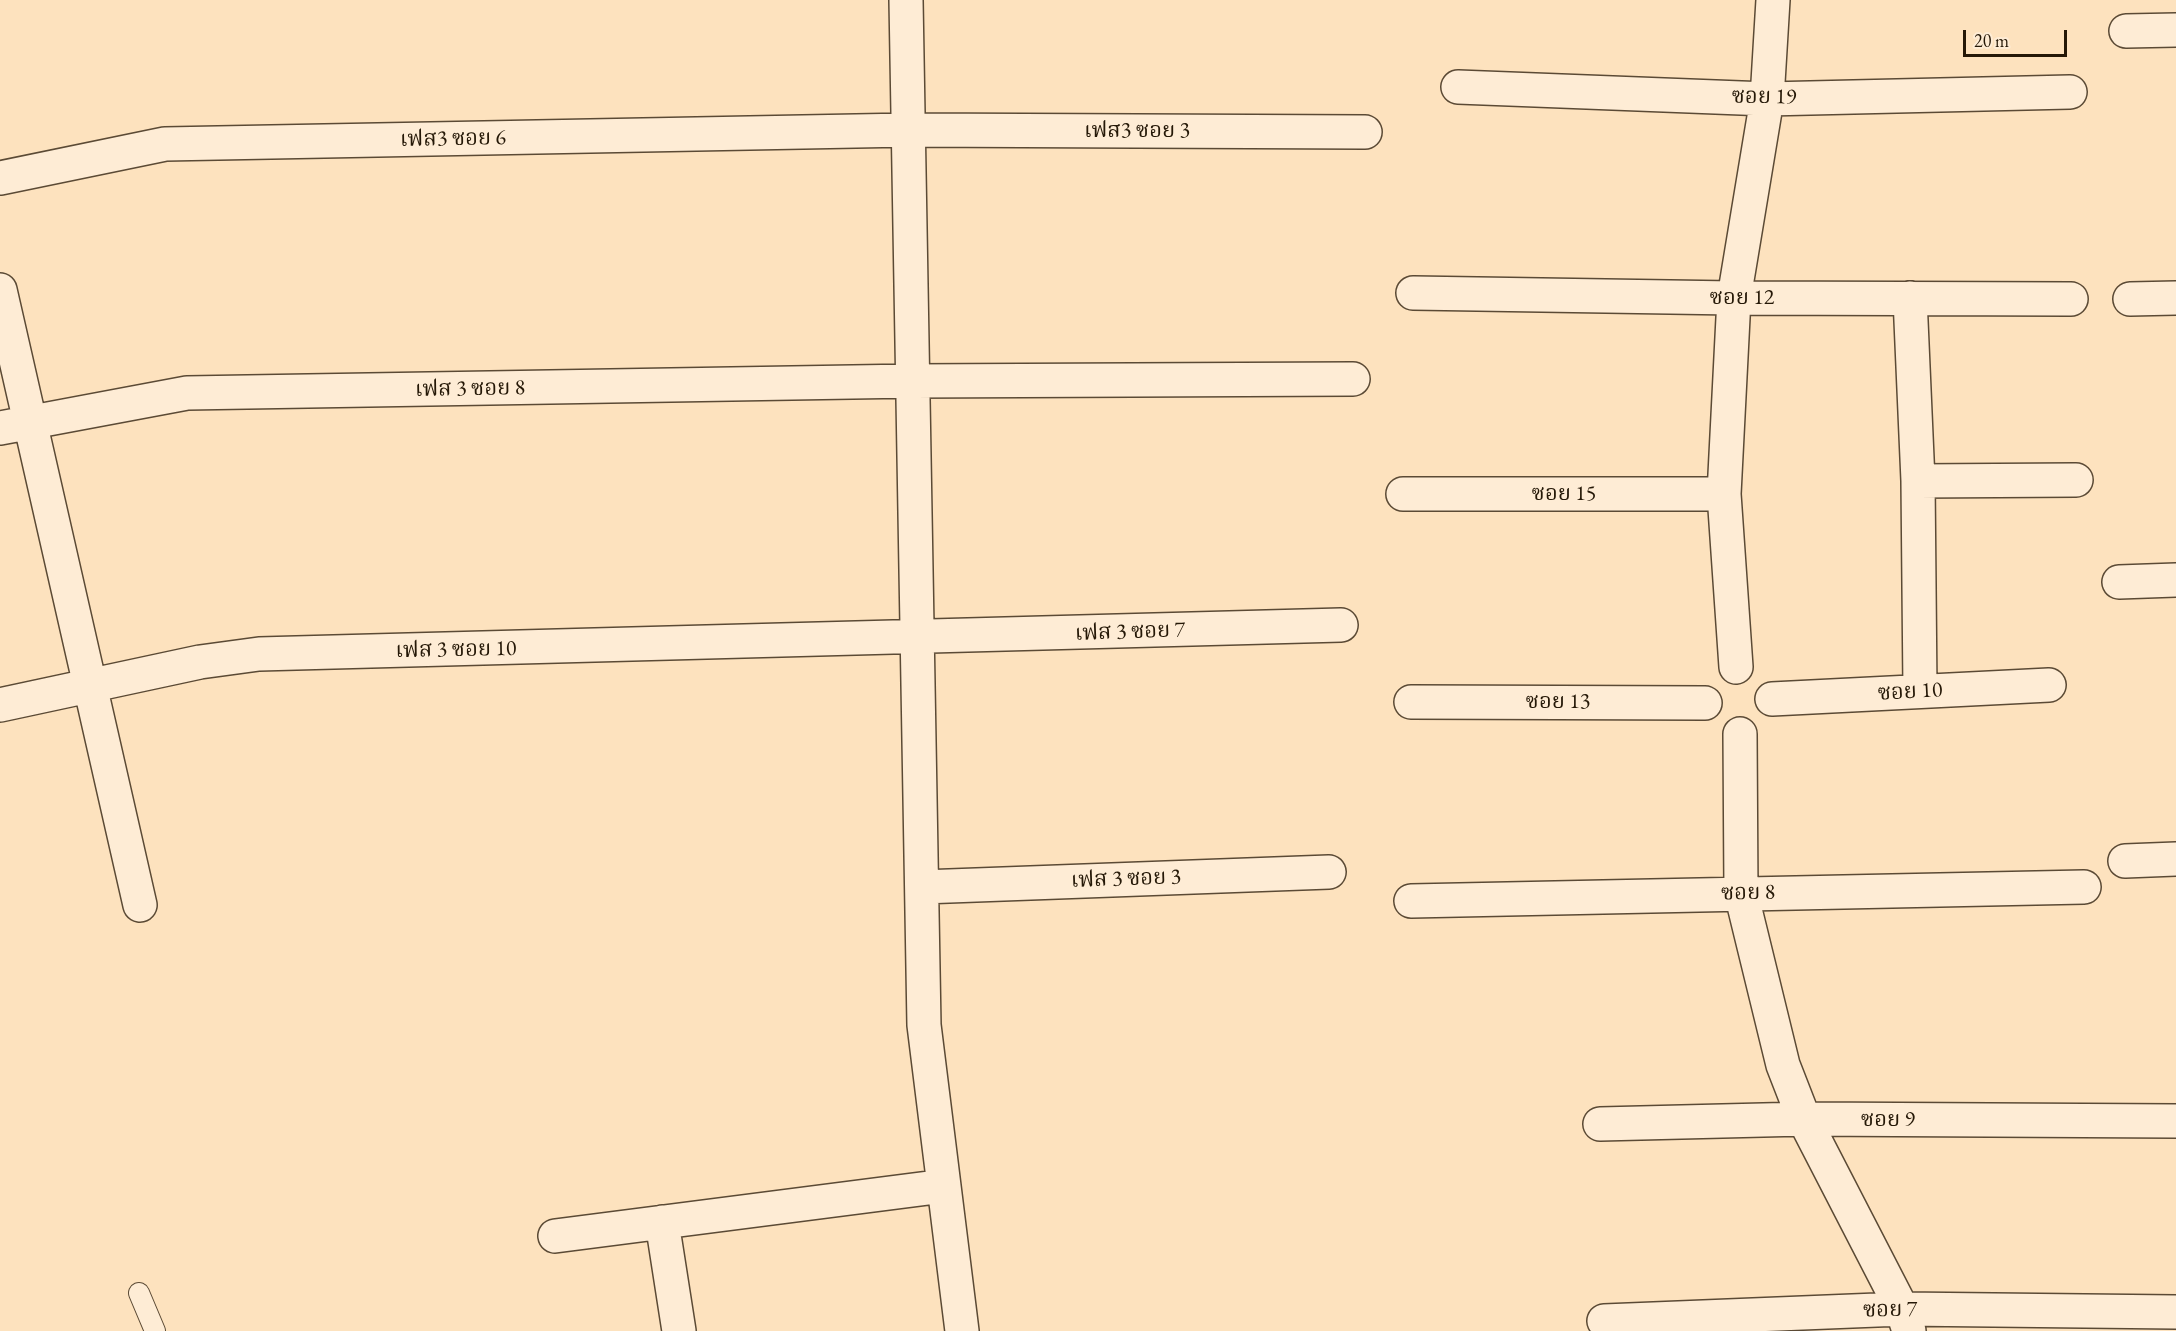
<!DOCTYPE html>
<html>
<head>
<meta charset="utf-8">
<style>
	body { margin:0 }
	#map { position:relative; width:2176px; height:1331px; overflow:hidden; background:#fde2be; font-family:"EB Garamond",serif }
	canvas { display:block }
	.scale { position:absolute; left:1963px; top:30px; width:104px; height:27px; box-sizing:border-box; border:3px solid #251807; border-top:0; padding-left:8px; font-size:18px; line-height:21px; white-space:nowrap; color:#251807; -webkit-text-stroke:4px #feecd5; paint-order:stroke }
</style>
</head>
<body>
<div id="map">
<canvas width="2176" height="1331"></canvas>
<div class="scale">20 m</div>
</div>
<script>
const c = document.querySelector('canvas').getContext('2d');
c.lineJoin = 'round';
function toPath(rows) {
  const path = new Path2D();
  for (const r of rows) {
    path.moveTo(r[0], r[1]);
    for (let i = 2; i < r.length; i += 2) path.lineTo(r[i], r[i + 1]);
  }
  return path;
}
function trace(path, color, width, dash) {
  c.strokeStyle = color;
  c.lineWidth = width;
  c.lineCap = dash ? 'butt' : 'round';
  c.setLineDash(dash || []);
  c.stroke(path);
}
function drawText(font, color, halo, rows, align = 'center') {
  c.font = font + ' "EB Garamond","Noto Serif Thai",serif';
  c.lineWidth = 4.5;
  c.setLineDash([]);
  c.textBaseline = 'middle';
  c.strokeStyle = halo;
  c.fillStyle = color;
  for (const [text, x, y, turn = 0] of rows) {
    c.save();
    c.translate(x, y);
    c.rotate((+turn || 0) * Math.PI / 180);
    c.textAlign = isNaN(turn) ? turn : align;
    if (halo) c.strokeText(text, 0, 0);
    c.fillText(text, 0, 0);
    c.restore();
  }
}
const lane = toPath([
	[139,1293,155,1331]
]);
const street = toPath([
	[906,0,924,1025,962,1331],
	[2126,31,2176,30],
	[1458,87,1767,99,2070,92],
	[0,178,165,144,909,130,1365,132],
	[0,290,140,905],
	[1413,293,1734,298,2071,299],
	[1910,298,1918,481,1920,691],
	[2130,299,2176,298],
	[0,428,187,393,913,381,1353,379],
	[1918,481,2076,480],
	[1403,494,1724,494],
	[2119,582,2176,580],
	[1736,667,1724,494,1734,298,1767,99,1773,0],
	[1772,699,2049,685],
	[1411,702,1705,703],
	[0,705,200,662,259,654,1341,625],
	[1740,734,1741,893,1783,1065,1804,1119,1902,1309,1909,1331],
	[2125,861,2176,859],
	[922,887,1329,872],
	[1411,901,2084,887],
	[1600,1124,1804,1119,2176,1121],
	[662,1222,679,1331],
	[555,1236,944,1186],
	[1604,1321,1902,1309,2176,1312]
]);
trace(lane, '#5b4a35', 22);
trace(street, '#5b4a35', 36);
trace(lane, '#feecd5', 20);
trace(street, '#feecd5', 33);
drawText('22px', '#251807', '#feecd5', [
	["ซอย 19",1764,97,1],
	["เฟส3 ซอย 3",1137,131],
	["เฟส3 ซอย 6",453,139,-1],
	["ซอย 12",1742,298],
	["เฟส 3 ซอย 8",470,389,-1],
	["ซอย 15",1564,494],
	["เฟส 3 ซอย 7",1130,632,-2],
	["เฟส 3 ซอย 10",456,650,-1],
	["ซอย 10",1910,692,-3],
	["ซอย 13",1558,702],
	["เฟส 3 ซอย 3",1126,879,-2],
	["ซอย 8",1748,893,-1],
	["ซอย 9",1888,1120],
	["ซอย 7",1890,1310,-1]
]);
</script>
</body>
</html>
